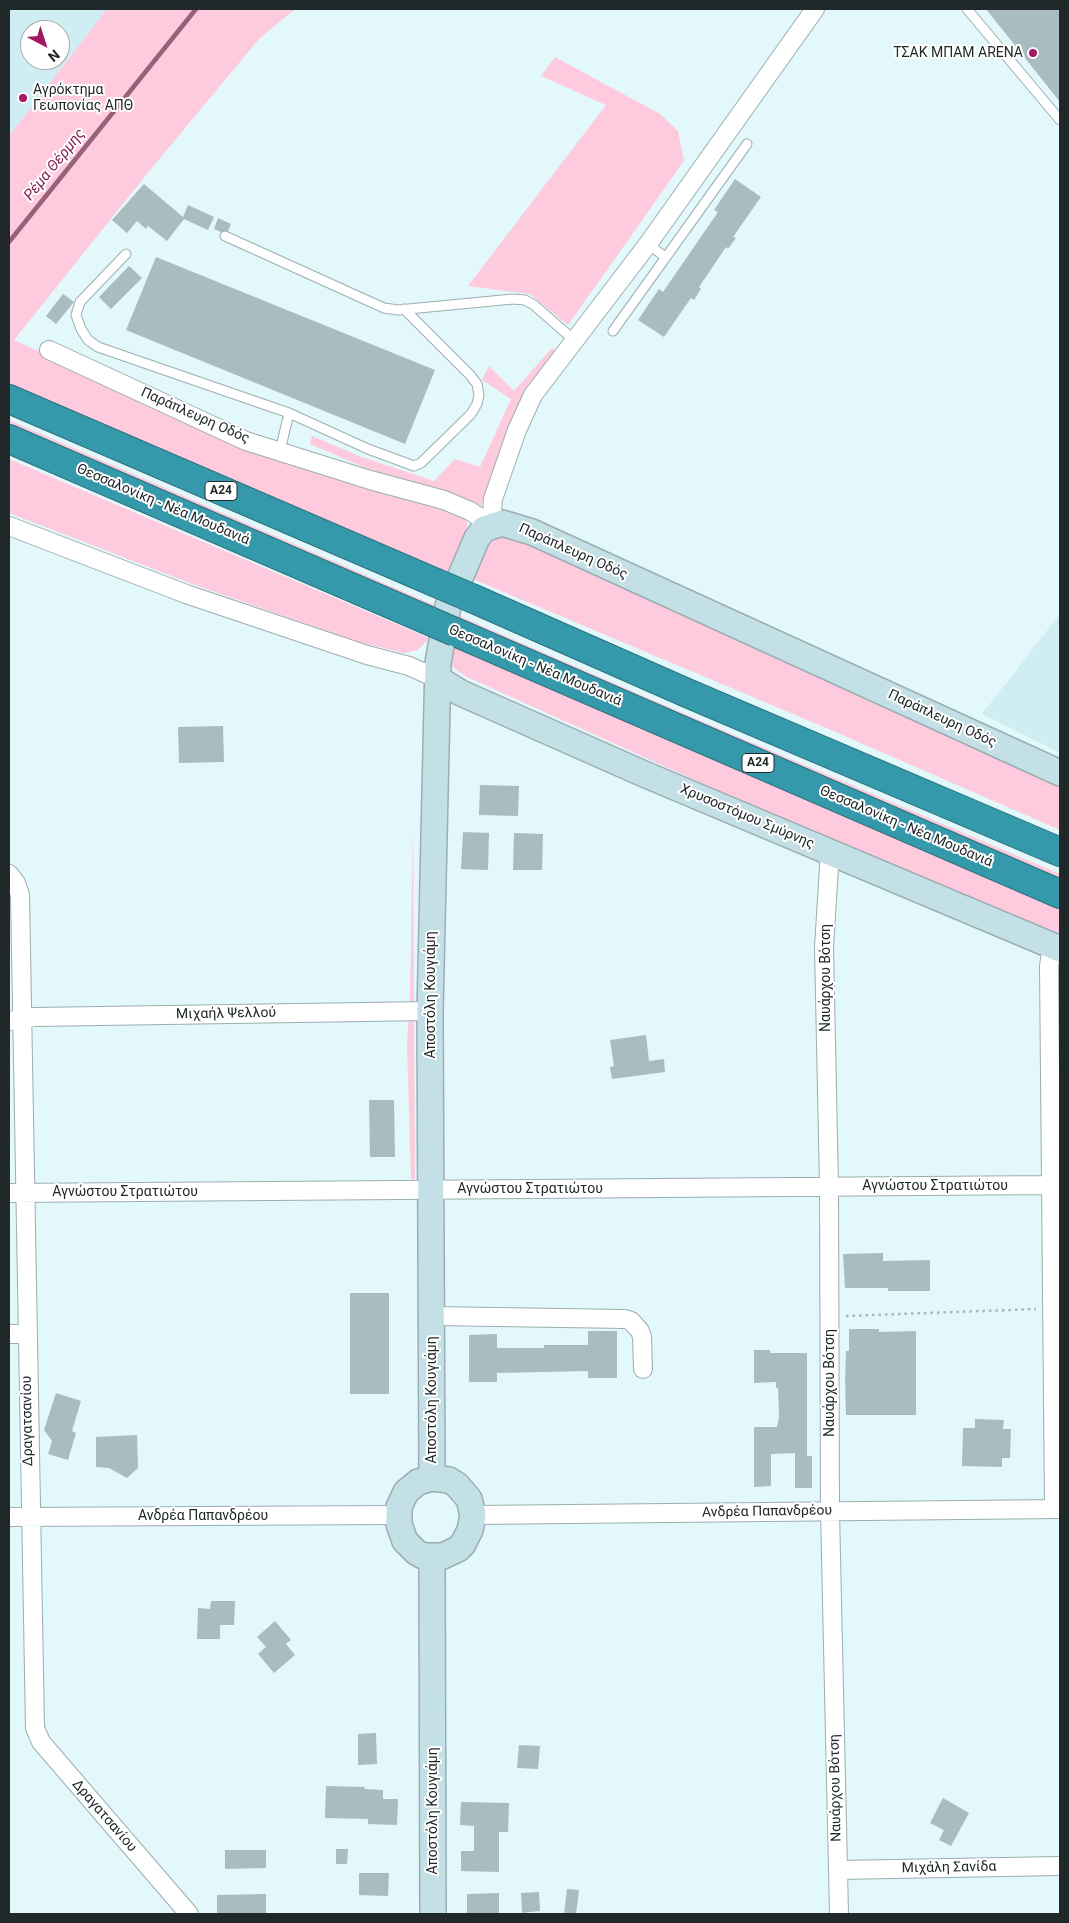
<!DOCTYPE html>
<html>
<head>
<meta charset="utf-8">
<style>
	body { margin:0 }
	#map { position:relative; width:1069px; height:1923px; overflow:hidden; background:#e3f8fb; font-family:Roboto,sans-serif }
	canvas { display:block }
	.frame { position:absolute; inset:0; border:10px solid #21282a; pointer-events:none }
	.north { position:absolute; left:20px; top:20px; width:50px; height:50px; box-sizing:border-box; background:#fff; border:1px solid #a6a9aa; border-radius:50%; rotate:140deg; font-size:14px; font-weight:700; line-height:20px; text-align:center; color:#21282a }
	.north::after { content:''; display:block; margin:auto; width:18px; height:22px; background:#a31962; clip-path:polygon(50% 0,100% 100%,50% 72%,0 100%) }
</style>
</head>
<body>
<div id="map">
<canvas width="1069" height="1923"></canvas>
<div class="frame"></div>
<div class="north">N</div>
</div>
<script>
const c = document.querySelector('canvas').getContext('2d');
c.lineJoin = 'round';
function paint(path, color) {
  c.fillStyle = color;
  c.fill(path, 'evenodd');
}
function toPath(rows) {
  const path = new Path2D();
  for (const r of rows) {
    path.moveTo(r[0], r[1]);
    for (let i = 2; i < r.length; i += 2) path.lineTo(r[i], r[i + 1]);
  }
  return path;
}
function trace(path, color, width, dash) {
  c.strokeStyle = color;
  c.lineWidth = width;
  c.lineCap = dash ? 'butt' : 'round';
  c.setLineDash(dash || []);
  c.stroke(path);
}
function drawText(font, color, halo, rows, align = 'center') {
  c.font = font + ' Roboto,sans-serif';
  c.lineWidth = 4;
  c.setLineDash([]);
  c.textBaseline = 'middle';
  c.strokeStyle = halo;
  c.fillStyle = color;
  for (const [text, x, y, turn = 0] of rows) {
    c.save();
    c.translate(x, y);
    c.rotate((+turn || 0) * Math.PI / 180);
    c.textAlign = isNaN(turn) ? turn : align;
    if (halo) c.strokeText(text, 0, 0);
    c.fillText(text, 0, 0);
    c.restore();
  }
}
paint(toPath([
	[9,9,107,9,9,136],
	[30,30,60,30,60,60,30,60],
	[1060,614,1060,753,982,714]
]), '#d0edf3');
paint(toPath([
	[107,9,295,9,259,39,146,175,14,340,239,442,390,490,457,514,467,521,467,531,451,573,9,384,9,136],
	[555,57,660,114,678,131,684,161,568,325,530,294,468,286,606,105,541,76],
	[552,348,556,353,509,429,481,506,368,469,310,444,312,436,359,456,434,481,455,459,480,467,511,399,482,380,489,366,514,391],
	[9,420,678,711,1060,874,1060,884,9,430],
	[9,459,429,638,418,650,404,653,358,642,195,585,9,513],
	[509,534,1060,779,1060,830,831,730,468,577,486,542,496,535],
	[444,642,1060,907,1060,934,750,805,465,676,447,663],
	[413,826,415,1179,411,1179,407,1042,410,1001]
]), '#fecadd');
trace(toPath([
	[9,242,196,9]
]), '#976178', 4.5);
paint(toPath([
	[986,9,1060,9,1060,102],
	[735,179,761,197,733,237,736,238,728,249,726,247,699,287,701,289,694,300,691,298,664,337,638,320,659,289,663,292,718,212,714,210],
	[144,184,183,217,188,205,214,217,208,230,184,219,167,241,148,226,146,229,137,221,127,233,112,220],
	[218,218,231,224,228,231,221,232,214,229],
	[156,257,435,370,405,444,126,330],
	[129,266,142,278,111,309,99,297],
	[63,294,74,302,56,324,46,316],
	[223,726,224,762,179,763,178,727],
	[480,785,519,786,518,816,479,815],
	[463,832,489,833,488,870,461,869],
	[514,833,543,834,542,870,513,870],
	[646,1035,649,1061,664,1059,665,1072,612,1079,610,1067,614,1066,610,1040],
	[369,1100,394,1100,395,1157,370,1157],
	[883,1253,883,1261,930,1260,930,1291,888,1291,888,1288,845,1288,843,1254],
	[350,1293,389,1293,389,1394,350,1394],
	[849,1329,879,1329,879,1332,916,1331,916,1415,846,1415,845,1379,846,1351,849,1351],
	[588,1331,617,1331,617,1378,588,1378,588,1371,497,1373,497,1382,469,1382,469,1335,497,1334,497,1348,544,1348,544,1345,588,1345],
	[754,1350,770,1350,770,1353,807,1353,807,1456,812,1456,812,1488,795,1488,795,1453,771,1454,771,1486,754,1487,754,1427,777,1427,779,1417,778,1388,776,1388,776,1382,754,1383],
	[56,1393,81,1401,72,1431,76,1433,68,1460,48,1454,52,1441,44,1430],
	[975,1419,1004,1420,1003,1429,1011,1429,1010,1458,1002,1458,1002,1467,962,1466,963,1428,975,1428],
	[137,1435,138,1468,127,1478,109,1468,96,1467,96,1437],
	[211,1601,235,1601,234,1625,220,1625,220,1639,197,1639,198,1608,210,1609],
	[275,1621,291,1640,286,1644,295,1655,274,1673,258,1654,266,1647,257,1637],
	[376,1733,377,1764,358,1765,358,1734],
	[519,1745,540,1746,538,1769,517,1768],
	[326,1786,365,1787,364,1789,383,1790,383,1799,398,1799,397,1825,368,1824,368,1819,325,1818],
	[943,1798,969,1813,951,1846,939,1840,944,1830,930,1823],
	[461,1802,509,1803,508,1832,499,1832,499,1872,461,1871,461,1851,474,1851,474,1826,460,1825],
	[336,1849,348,1849,347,1864,336,1864],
	[225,1850,266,1850,266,1868,225,1869],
	[359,1873,389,1873,388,1896,359,1895],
	[567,1889,579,1890,576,1914,564,1914],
	[539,1892,540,1911,522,1913,521,1893],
	[499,1893,499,1914,467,1914,467,1894],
	[266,1894,266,1914,217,1914,217,1895]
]), '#a9bcc0');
const lane = toPath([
	[967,9,1060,120],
	[225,236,384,308,398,310,513,299,525,300,534,305,575,341],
	[648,244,665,257],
	[126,254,80,302,76,315,81,329,88,340,98,347,289,413,368,449,414,466,421,463,471,414,477,404,479,395,477,384,470,375,404,309],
	[613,331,747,144],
	[280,451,289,413]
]);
const street = toPath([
	[49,350,246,441,370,480,444,500,470,511,491,525,493,499,517,430,533,395,648,244,815,9],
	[9,526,186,594,367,655,409,666,438,679],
	[830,851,824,947,829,1187,830,1511,839,1914],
	[9,874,16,883,20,895,35,1728,41,1742,189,1914],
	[1052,946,1049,966,1054,1509],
	[9,1021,34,1017,430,1011],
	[9,1193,1051,1185],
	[432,1316,625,1319,631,1321,640,1331,642,1337,643,1369],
	[9,1334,26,1334],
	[473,1515,1060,1509],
	[9,1517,398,1515],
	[838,1870,1060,1866]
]);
const secondary = toPath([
	[438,679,461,693,644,774,1060,949],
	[432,1478,430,1011,438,663,448,606,477,538,484,529,502,523,532,532,1060,773],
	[432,1478,449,1480,457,1485,469,1499,473,1515,470,1530,463,1544,458,1549,443,1556,423,1556,416,1552,405,1541,399,1524,399,1507,406,1492,418,1482,432,1478],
	[432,1557,433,1914]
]);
const highway = toPath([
	[9,399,434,582],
	[9,439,425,619],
	[474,599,687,693,1060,852],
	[455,632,1060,894]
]);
trace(lane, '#9baeb1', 11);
trace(street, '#9baeb1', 20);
trace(secondary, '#9baeb1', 28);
trace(highway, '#2d717d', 30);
trace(toPath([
	[846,1316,1036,1309]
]), '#a6b7b9', 2.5, [2.5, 4]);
trace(lane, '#fff', 9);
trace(street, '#fff', 18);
trace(secondary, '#c2e0e6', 25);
trace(highway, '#3499aa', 28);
const highwayBridge = toPath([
	[434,582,474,599],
	[425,619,455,632]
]);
trace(highwayBridge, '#2d717d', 30, []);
trace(highwayBridge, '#3499aa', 28);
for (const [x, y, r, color] of [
	[1033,53,5,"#a31962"],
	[23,98,5,"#a31962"]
]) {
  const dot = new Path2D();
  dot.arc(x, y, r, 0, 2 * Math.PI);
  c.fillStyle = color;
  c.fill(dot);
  trace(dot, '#fff', 2);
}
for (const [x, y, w] of [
	[221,491,32],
	[758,763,32]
]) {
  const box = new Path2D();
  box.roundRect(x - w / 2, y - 9.5, w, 19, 4);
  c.fillStyle = '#fff';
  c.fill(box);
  trace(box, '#21282a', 1);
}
drawText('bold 12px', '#21282a', null, [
	["Α24",221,491],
	["Α24",758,763]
]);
drawText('14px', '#21282a', '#fff', [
	["ΤΣΑΚ ΜΠΑΜ ARENA",1023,53],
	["Αγρόκτημα",33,90,"left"],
	["Γεωπονίας ΑΠΘ",33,106,"left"]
], 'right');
drawText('14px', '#21282a', '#fff', [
	["Παράπλευρη Οδός",195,416,24],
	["Θεσσαλονίκη - Νέα Μουδανιά",163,505,23],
	["Παράπλευρη Οδός",573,552,24],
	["Θεσσαλονίκη - Νέα Μουδανιά",535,666,23],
	["Παράπλευρη Οδός",942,719,25],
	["Χρυσοστόμου Σμύρνης",747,817,23],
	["Θεσσαλονίκη - Νέα Μουδανιά",906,827,23],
	["Ναυάρχου Βότση",826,978,-90],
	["Αποστόλη Κουγιάμη",431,995,-90],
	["Μιχαήλ Ψελλού",226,1014,-1],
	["Αγνώστου Στρατιώτου",935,1186],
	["Αγνώστου Στρατιώτου",530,1189],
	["Αγνώστου Στρατιώτου",125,1192],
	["Ναυάρχου Βότση",830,1383,-90],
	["Αποστόλη Κουγιάμη",432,1400,-90],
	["Δραγατσανίου",28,1421,-91],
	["Ανδρέα Παπανδρέου",767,1512,-1],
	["Ανδρέα Παπανδρέου",203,1516],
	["Ναυάρχου Βότση",836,1788,-91],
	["Αποστόλη Κουγιάμη",433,1811,-90],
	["Δραγατσανίου",104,1816,49],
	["Μιχάλη Σανίδα",949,1868,-1]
]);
drawText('italic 15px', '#842352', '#fff', [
	["Ρέμα Θέρμης",55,165,-51]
]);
</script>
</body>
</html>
